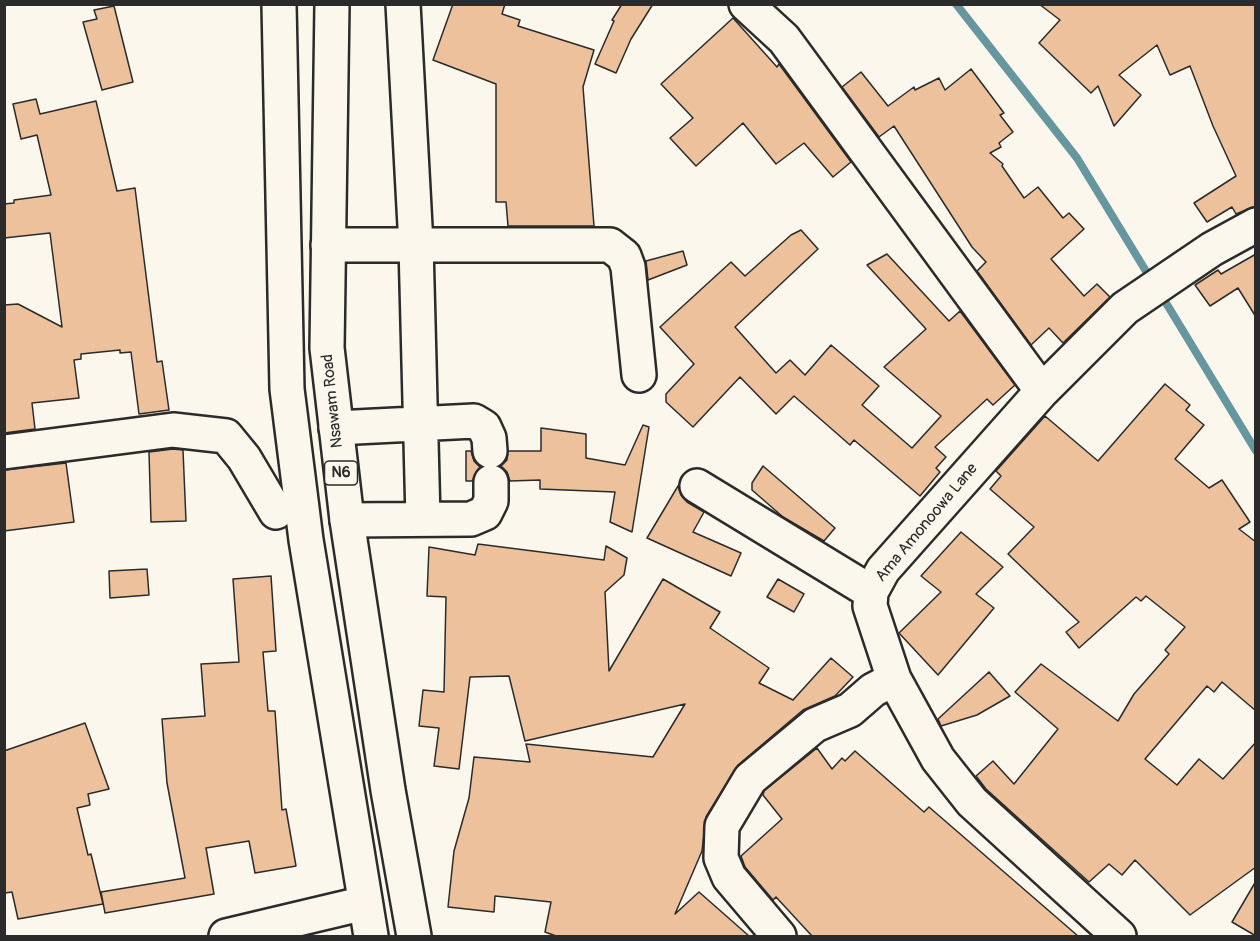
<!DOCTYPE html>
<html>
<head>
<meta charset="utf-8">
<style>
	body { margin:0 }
	#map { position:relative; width:1260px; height:941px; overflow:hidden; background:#fbf7ec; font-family:Pangolin,sans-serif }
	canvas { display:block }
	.frame { position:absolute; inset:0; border:6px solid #2b2b2b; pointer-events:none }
</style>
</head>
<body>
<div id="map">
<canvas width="1260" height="941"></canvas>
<div class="frame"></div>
</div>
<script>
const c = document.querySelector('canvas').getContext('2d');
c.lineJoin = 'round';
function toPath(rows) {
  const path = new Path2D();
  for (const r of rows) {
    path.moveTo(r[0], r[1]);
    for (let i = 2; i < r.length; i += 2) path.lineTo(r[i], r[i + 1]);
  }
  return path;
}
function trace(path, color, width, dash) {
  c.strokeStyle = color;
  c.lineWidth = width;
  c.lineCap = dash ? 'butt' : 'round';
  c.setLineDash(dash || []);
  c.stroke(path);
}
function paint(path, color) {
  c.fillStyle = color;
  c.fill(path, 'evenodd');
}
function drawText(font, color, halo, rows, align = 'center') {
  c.font = font + ' Pangolin,sans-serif';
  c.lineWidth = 4.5;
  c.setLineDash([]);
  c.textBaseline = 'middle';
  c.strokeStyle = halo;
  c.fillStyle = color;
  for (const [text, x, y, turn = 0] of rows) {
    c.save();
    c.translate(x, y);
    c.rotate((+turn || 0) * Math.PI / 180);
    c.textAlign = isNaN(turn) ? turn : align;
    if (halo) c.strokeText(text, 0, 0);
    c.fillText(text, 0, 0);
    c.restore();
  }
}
trace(toPath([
	[956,4,1077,158,1152,281],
	[1160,293,1256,451]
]), '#66969e', 8);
const building = toPath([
	[453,4,505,4,502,14,520,20,518,26,594,50,583,87,594,226,508,226,506,202,496,202,496,84,433,60,453,4],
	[622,4,653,4,631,39,616,73,595,64,614,21,612,20,622,4],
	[1039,4,1256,4,1256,206,1236,214,1232,207,1207,222,1194,203,1236,176,1213,126,1190,66,1170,75,1157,45,1119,75,1141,95,1114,126,1098,86,1091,93,1039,43,1060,20,1039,4],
	[114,6,133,82,102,90,83,22,97,19,94,10,114,6],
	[733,18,777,67,779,64,851,162,833,177,804,143,776,164,743,123,696,166,670,138,693,118,661,84,733,18],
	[971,69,1004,113,1000,115,1013,132,999,143,1001,147,990,153,1003,164,1002,166,1024,198,1038,187,1063,218,1069,213,1084,229,1051,259,1084,296,1097,284,1110,297,1063,343,1049,328,1031,345,977,271,986,262,972,247,894,126,879,137,842,87,861,72,888,106,914,87,915,90,939,78,945,90,971,69],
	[36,99,40,114,96,101,117,191,135,188,157,362,162,361,169,410,139,414,131,352,120,353,120,350,81,354,81,359,74,360,79,398,32,403,35,429,4,433,4,305,18,304,62,327,50,233,4,238,4,204,14,203,14,200,51,195,37,135,21,139,13,104,36,99],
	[801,230,818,249,735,327,776,373,790,360,805,375,831,345,879,386,862,405,912,448,941,416,884,367,926,329,867,265,887,254,949,321,960,311,1015,385,993,405,987,399,935,447,946,457,936,468,940,472,920,496,854,440,850,445,794,396,776,414,740,377,693,427,666,402,666,394,694,364,660,327,731,262,745,276,791,235,801,230],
	[683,251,687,265,648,280,646,261,683,251],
	[1256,254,1256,317,1238,288,1210,306,1195,285,1218,270,1221,274,1256,254],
	[1165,384,1190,405,1186,410,1204,425,1175,459,1209,488,1222,480,1250,522,1239,529,1256,542,1256,711,1222,682,1214,692,1207,686,1145,759,1177,785,1199,759,1223,779,1256,742,1256,867,1190,915,1135,860,1122,875,1109,864,1089,882,986,789,976,776,993,761,1014,784,1058,729,1015,692,1041,664,1118,721,1134,694,1169,654,1165,650,1185,627,1146,596,1141,601,1136,597,1079,648,1066,632,1079,622,1008,554,1034,527,990,489,1001,476,996,471,1045,416,1098,461,1165,384],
	[643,425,649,427,632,532,610,522,615,492,540,489,540,480,510,481,507,472,501,466,507,460,508,451,541,451,541,428,586,434,586,458,625,465,643,425],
	[173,449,183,450,186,521,151,522,149,452,173,449],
	[466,451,471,451,474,461,480,467,472,481,466,481,466,451],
	[66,463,74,522,4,531,4,470,66,463],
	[763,466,835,528,824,541,783,517,752,490,752,483,763,466],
	[678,486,681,495,687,502,704,512,693,532,741,553,731,576,647,538,678,486],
	[961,532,1003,567,976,594,994,608,938,675,899,633,941,592,921,576,961,532],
	[478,544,604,560,606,546,627,558,624,575,605,592,609,671,663,579,720,612,710,628,769,668,759,683,793,700,831,658,853,677,835,696,803,710,738,765,706,817,702,851,675,914,699,892,749,936,556,936,545,932,551,902,495,896,494,912,448,907,454,851,469,798,474,757,530,762,526,744,653,757,685,704,525,741,509,676,470,677,459,769,434,766,439,728,419,726,423,690,444,692,446,597,427,596,429,547,475,555,478,544],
	[147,569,149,595,110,598,109,571,147,569],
	[271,576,276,651,263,652,268,711,275,711,282,810,286,809,296,866,255,873,249,841,206,848,214,894,105,913,101,892,185,878,167,783,162,719,205,716,201,664,239,662,233,579,271,576],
	[778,579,804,594,794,612,767,597,778,579],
	[989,672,1010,696,977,715,941,726,938,719,989,672],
	[85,723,109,789,88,794,90,805,77,808,88,855,91,854,103,904,18,919,12,892,5,893,4,751,85,723],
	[817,748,832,769,842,758,845,761,855,751,924,812,929,807,1078,936,812,936,776,897,773,900,745,867,741,856,782,819,763,795,764,791,817,748],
	[1256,881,1256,936,1232,922,1256,881]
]);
paint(building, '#ecc19b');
trace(building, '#2b2b2b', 1.5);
const minor = toPath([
	[403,4,416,245,423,519],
	[746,4,784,39,1042,391],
	[328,245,610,245,624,256,628,267,639,375],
	[336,428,474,421,484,427,489,438,490,451],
	[4,452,173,430,226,436,244,458,276,512],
	[697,486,871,592],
	[347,520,471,519,485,513,491,501,491,482],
	[226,936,365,903],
	[779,936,729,877,721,858,722,826,750,779,815,725,850,710,873,690,894,679],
	[1119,936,972,802,938,759,894,679,870,606,871,592,883,570,1042,391,1125,308,1212,249,1256,225]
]);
const highway = toPath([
	[279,4,287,389,306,540,371,936],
	[332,4,327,348,347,520,388,790,414,936]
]);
trace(minor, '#2b2b2b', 38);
trace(highway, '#2b2b2b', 38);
trace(minor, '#fbf7ec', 33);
trace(highway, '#fbf7ec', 33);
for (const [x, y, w] of [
	[341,473,33]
]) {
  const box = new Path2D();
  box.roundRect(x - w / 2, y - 12, w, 24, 4.5);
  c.fillStyle = '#fbf7ec';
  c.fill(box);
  trace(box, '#2b2b2b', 1.5);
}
drawText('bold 15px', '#2b2b2b', null, [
	["N6",341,473]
]);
drawText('16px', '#2b2b2b', '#fbf7ec', [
	["Nsawam Road",333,401,-96],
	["Ama Amonoowa Lane",927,523,-50]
]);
</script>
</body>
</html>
